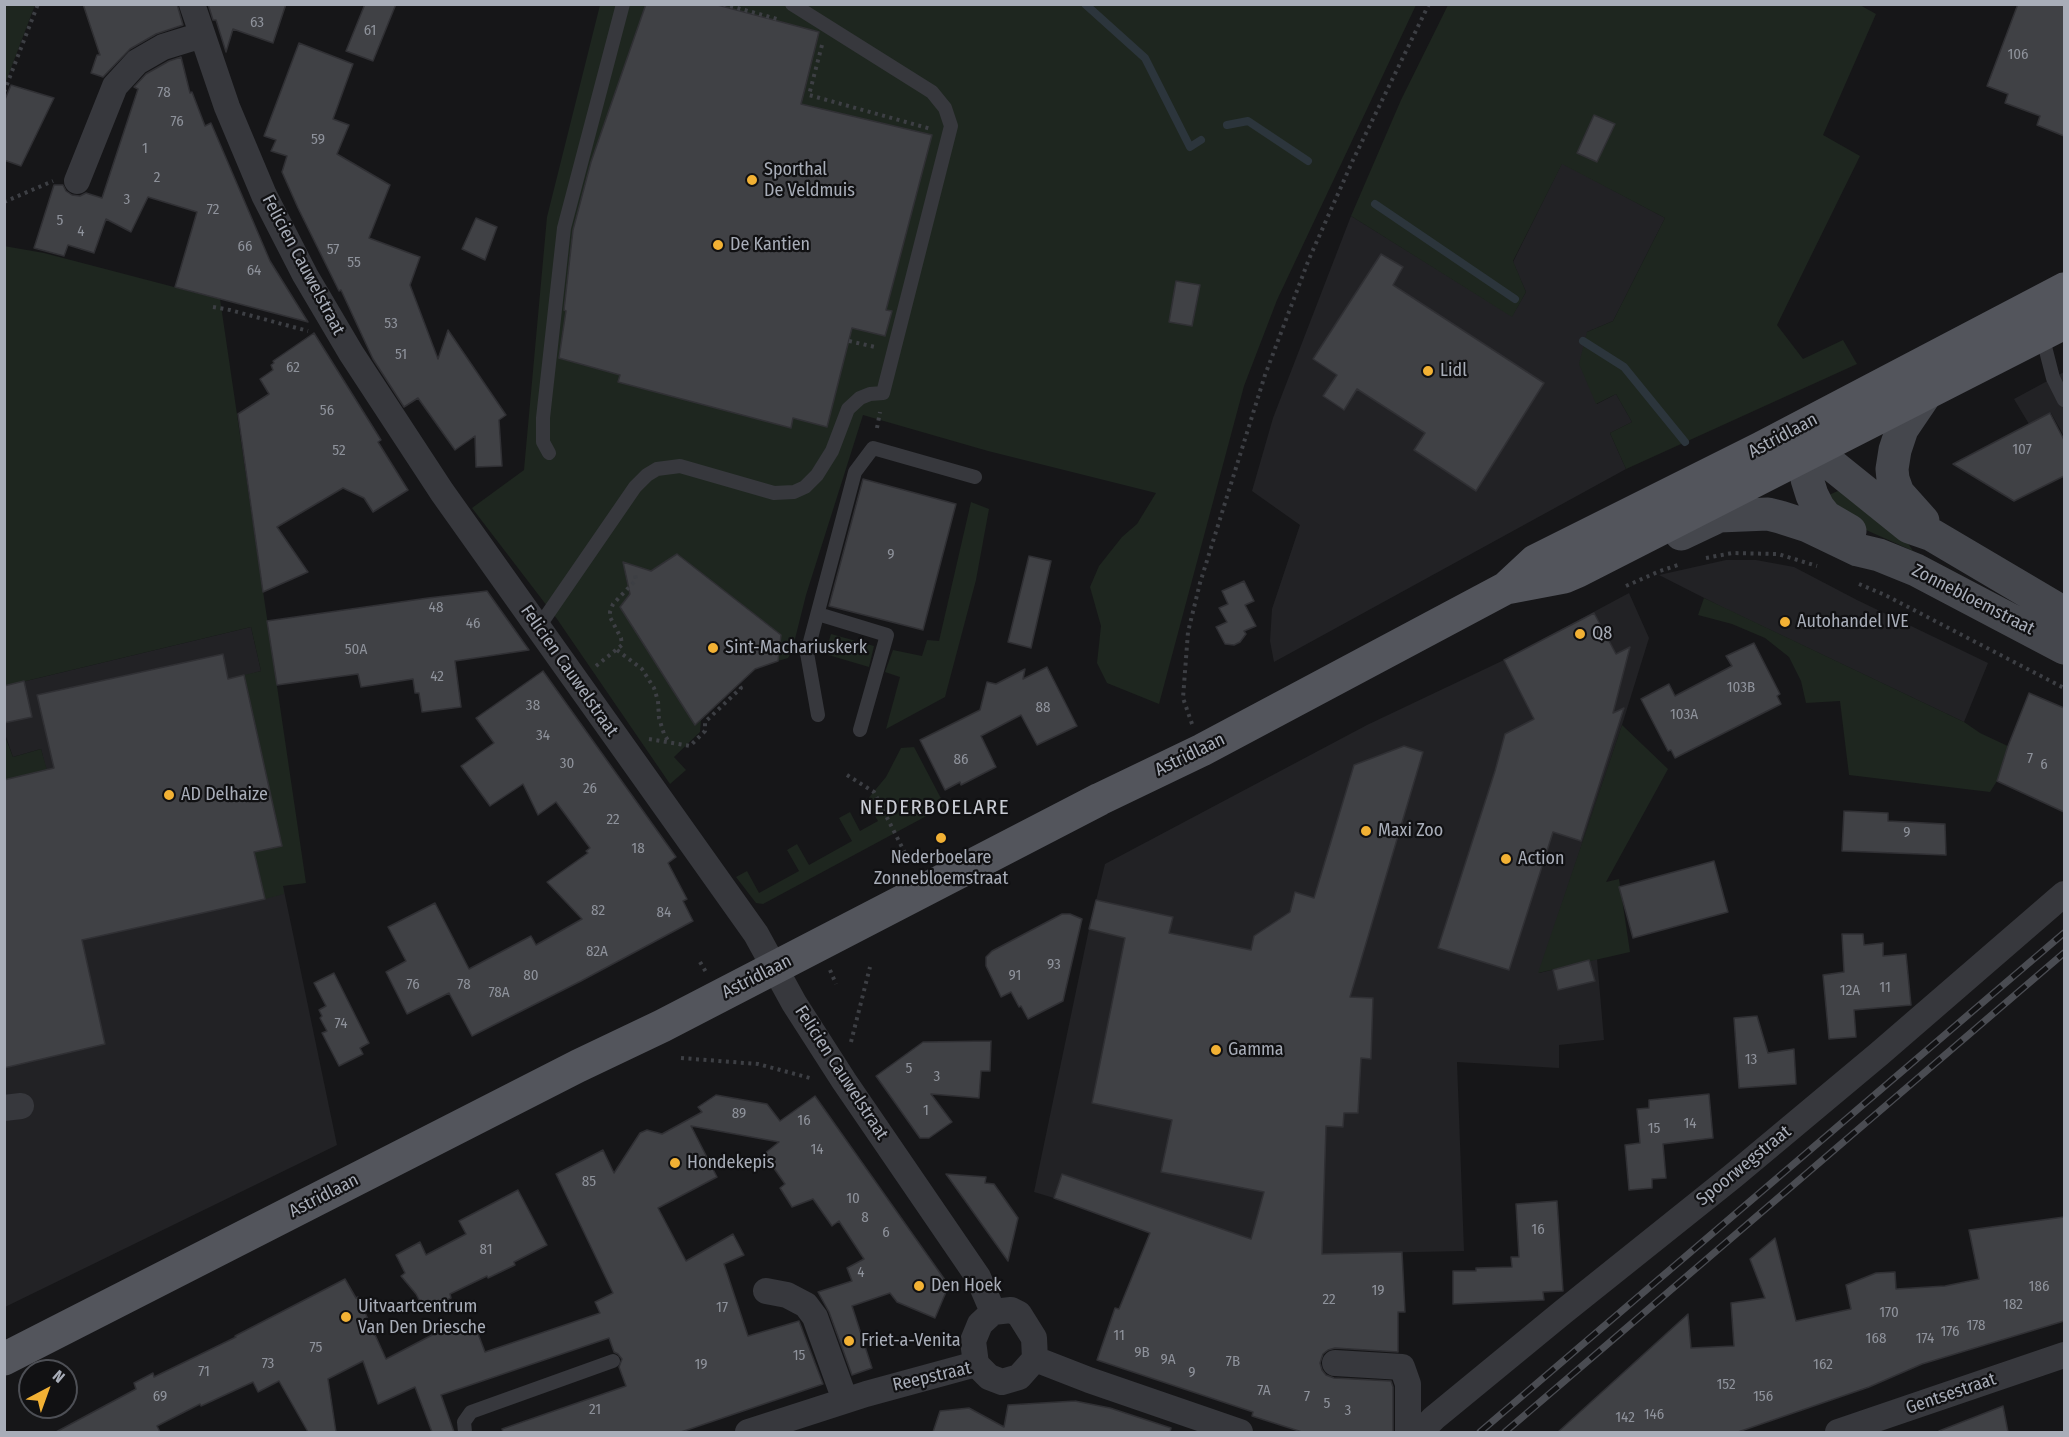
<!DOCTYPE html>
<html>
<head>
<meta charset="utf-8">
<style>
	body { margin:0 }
	#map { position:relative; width:2069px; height:1437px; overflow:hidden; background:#161618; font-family:"Fira Sans Condensed",sans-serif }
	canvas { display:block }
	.frame { position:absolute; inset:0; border:6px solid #a8adb8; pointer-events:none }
	.north { position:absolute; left:18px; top:1359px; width:60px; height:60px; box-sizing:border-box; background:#111113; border:2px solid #4d4f55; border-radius:50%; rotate:41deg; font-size:16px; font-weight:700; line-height:24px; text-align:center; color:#a8adb8 }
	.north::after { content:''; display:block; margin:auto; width:21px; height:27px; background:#f2b134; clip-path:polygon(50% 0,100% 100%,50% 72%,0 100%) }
</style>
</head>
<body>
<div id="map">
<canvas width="2069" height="1437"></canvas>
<div class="frame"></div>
<div class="north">N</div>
</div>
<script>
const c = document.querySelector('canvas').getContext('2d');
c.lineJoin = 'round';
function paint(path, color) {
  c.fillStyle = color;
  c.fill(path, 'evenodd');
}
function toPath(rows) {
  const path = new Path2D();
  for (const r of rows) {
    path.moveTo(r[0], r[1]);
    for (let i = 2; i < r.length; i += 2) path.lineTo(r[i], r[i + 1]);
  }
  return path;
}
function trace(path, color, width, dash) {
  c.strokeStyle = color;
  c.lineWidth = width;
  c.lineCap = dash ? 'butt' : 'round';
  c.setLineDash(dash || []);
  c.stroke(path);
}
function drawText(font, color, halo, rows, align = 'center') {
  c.font = font + ' "Fira Sans Condensed",sans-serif';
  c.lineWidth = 4.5;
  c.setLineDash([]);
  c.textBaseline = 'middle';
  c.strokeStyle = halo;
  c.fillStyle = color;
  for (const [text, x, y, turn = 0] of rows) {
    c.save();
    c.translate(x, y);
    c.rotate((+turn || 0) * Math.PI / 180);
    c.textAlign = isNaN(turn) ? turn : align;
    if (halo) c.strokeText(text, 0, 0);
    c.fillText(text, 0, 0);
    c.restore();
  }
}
paint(toPath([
	[1562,163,1665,218,1613,321,1587,332,1597,404,1616,394,1632,422,1610,433,1626,469,1274,662,1270,641,1272,609,1300,525,1252,491,1273,418,1351,216,1512,316,1526,292,1513,262],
	[2064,372,2064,436,2051,413,2029,424,2014,399],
	[1726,560,1756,560,1794,567,1857,600,1988,663,1964,722,1724,608,1659,575],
	[1629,593,1649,638,1622,725,1539,973,1597,959,1604,1040,1559,1045,1559,1068,1457,1062,1464,1251,1322,1254,1277,1249,1062,1174,1054,1198,1034,1192,1089,929,1105,864,1367,725,1504,660],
	[251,627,261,671,244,676,282,846,255,852,283,886,337,1145,5,1307,5,781,46,769,41,749,13,757,5,734,5,686]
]), '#222225');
paint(toPath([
	[5,4,35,5,5,84,4,5],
	[1858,4,1876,14,1823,135,1860,156,1777,325,1803,359,1843,340,1857,364,1626,469,1610,433,1632,422,1616,394,1596,404,1579,364,1587,332,1613,321,1665,218,1562,164,1513,261,1526,292,1512,317,1351,216,1401,100,1448,5],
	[600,5,1416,5,1277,300,1244,386,1159,704,1107,683,1097,663,1101,626,1090,587,1099,566,1122,537,1137,524,1156,493,988,451,863,415,806,595,792,651,788,658,778,661,781,635,677,554,644,575,620,607,695,725,701,720,700,732,674,757,686,770,670,784,557,619,472,508,524,470,547,217],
	[623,562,641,568,628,583,627,583],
	[4,246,44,253,220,299,306,883,283,886,284,894,265,899,254,852,282,846,244,675,261,671,251,627,5,686],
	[1845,488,1904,537,1913,551,1846,521,1824,497],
	[971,502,989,509,976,580,945,697,886,729,900,677,885,672,893,650,922,656,927,640,939,641],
	[1704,598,1964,722,1980,733,2012,748,2007,750,1997,781,1990,792,1849,775,1840,701,1806,703,1801,681,1789,657,1765,638,1732,624,1698,615],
	[831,634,874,646,869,667,825,654],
	[1622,725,1668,769,1606,882,1619,879,1630,952,1538,973],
	[4,734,13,757,41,749,47,770,39,773,5,781],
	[914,747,945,806,763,904,756,903,736,877,747,871,759,893,799,871,787,850,797,844,809,865,852,841,839,818,850,812,860,831,878,821,866,801,886,777,901,748]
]), '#1e261f');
trace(toPath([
	[1085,4,1145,58,1190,147,1201,140],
	[1227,125,1248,121,1308,161],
	[1375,204,1515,299],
	[1583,341,1624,367,1685,442]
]), '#2c353c', 8);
const building = toPath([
	[83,4,177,4,183,25,156,34,130,49,103,77,91,73,97,55,100,55,83,4],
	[208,4,286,4,273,43,233,29,226,52,216,20,213,20,208,4],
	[365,4,396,4,373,61,346,51,365,4],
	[646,4,714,4,819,32,801,104,932,135,886,310,892,311,885,336,852,328,827,427,793,418,791,428,618,382,620,375,559,358,566,311,564,310,573,230,591,162,646,4],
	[2018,4,2064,4,2064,136,2037,125,2040,116,2005,103,2008,94,1987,86,2018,4],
	[299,43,353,64,333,119,349,125,337,154,390,185,369,238,420,257,410,285,438,359,448,330,506,415,499,420,502,466,476,467,475,436,455,450,418,398,404,407,373,359,341,290,339,291,298,208,282,172,287,156,271,151,276,140,264,136,299,43],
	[181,57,190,93,192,92,205,126,211,123,270,261,308,322,175,287,197,212,148,197,131,232,106,219,94,253,68,245,64,256,34,248,54,185,63,185,66,191,72,195,80,196,86,193,102,198,138,89,134,87,146,74,169,61,181,57],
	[11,85,54,98,21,166,4,160,4,102,11,85],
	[1594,115,1615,124,1597,162,1577,153,1594,115],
	[476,218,497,227,485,260,462,249,476,218],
	[1381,254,1403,267,1393,285,1544,383,1476,491,1414,450,1425,433,1357,389,1344,410,1323,396,1337,375,1313,359,1381,254],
	[1176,281,1200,285,1192,326,1169,322,1176,281],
	[314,333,381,440,378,442,408,490,373,512,364,498,343,488,277,527,308,572,263,592,238,414,269,394,260,379,273,370,271,365,274,363,273,361,314,333],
	[2050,413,2064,440,2064,476,2014,501,1953,464,2050,413],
	[863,479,956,504,923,630,829,606,863,479],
	[677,554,781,635,778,661,755,669,695,725,620,607,630,594,623,562,651,571,677,554],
	[1029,556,1051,561,1031,648,1008,642,1029,556],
	[1244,581,1254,601,1245,605,1256,626,1244,631,1246,634,1240,642,1234,645,1225,644,1216,627,1227,622,1219,608,1228,604,1222,591,1244,581],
	[487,591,529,650,455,661,461,707,422,712,419,693,415,693,413,679,361,687,358,674,277,685,267,621,428,598,487,591],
	[1594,613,1616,654,1630,647,1613,713,1624,708,1581,841,1553,832,1509,970,1438,948,1495,771,1505,734,1534,719,1504,660,1594,613],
	[1754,643,1780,694,1777,696,1781,704,1675,758,1671,750,1668,751,1641,699,1669,684,1675,696,1732,666,1726,656,1754,643],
	[223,654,228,679,244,675,282,846,254,852,265,899,82,940,105,1044,4,1068,4,780,54,768,37,695,223,654],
	[1047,667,1077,726,1037,745,1021,715,981,736,996,767,961,785,960,782,945,790,920,740,980,710,987,682,996,684,1025,669,1023,679,1047,667],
	[543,671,676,857,668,863,687,899,683,901,693,921,581,981,472,1036,449,993,407,1014,386,972,406,961,388,927,435,903,469,969,531,936,536,945,582,919,547,882,588,853,586,851,590,848,556,802,538,815,523,784,490,806,461,766,494,743,476,718,543,671],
	[24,681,32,717,4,723,4,686,24,681],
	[2029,693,2064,708,2064,812,1997,781,2008,746,2029,693],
	[1404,746,1423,752,1350,997,1373,998,1371,1059,1361,1058,1358,1113,1344,1113,1343,1127,1326,1126,1322,1254,1402,1252,1405,1312,1398,1312,1398,1352,1335,1348,1328,1350,1323,1354,1320,1363,1322,1370,1326,1375,1334,1378,1391,1381,1393,1387,1393,1432,1302,1432,1252,1416,1253,1412,1097,1360,1115,1308,1119,1309,1150,1233,1054,1198,1062,1174,1251,1239,1264,1192,1161,1172,1172,1120,1092,1103,1125,938,1089,929,1096,900,1173,917,1169,933,1251,950,1254,936,1290,912,1295,892,1314,898,1354,765,1404,746],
	[1844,811,1888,813,1888,821,1945,824,1946,855,1842,851,1844,811],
	[1714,861,1728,912,1633,938,1619,887,1714,861],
	[1062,914,1070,914,1082,919,1063,1001,1028,1019,1021,1006,1019,1007,1011,992,1001,997,986,966,986,957,992,951,1062,914],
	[1842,934,1863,934,1864,945,1883,943,1883,956,1906,954,1911,1005,1854,1010,1856,1037,1829,1039,1823,975,1844,972,1842,934],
	[1589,960,1595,981,1558,990,1553,970,1589,960],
	[334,973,369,1043,360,1048,363,1054,339,1066,322,1033,327,1031,320,1018,322,1016,319,1010,326,1006,314,983,334,973],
	[1757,1016,1768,1053,1794,1049,1796,1084,1739,1088,1734,1018,1757,1016],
	[991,1041,990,1071,981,1071,979,1098,931,1094,952,1122,929,1138,920,1138,876,1076,923,1042,991,1041],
	[1709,1094,1713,1138,1663,1144,1666,1178,1652,1179,1652,1188,1629,1190,1625,1145,1640,1143,1637,1109,1649,1108,1649,1100,1709,1094],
	[716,1095,767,1104,780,1121,815,1096,945,1280,946,1292,935,1318,897,1302,890,1293,852,1306,872,1368,852,1375,829,1312,818,1292,852,1281,847,1268,864,1259,839,1221,832,1226,813,1199,792,1207,780,1188,785,1184,764,1154,779,1142,691,1126,717,1177,658,1208,686,1261,733,1234,744,1255,724,1264,748,1336,799,1321,823,1384,681,1432,503,1432,502,1429,626,1386,619,1367,622,1359,618,1354,614,1352,609,1338,441,1395,454,1432,432,1432,415,1387,378,1404,363,1361,328,1379,336,1432,308,1432,279,1381,258,1392,253,1382,201,1406,200,1404,157,1426,160,1432,56,1432,136,1389,134,1383,153,1373,154,1377,236,1337,235,1336,345,1279,356,1298,358,1297,386,1359,436,1333,435,1331,459,1323,465,1335,477,1331,485,1352,600,1313,595,1302,613,1293,556,1174,603,1150,614,1173,640,1133,647,1130,662,1134,702,1112,698,1107,716,1095],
	[946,1174,986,1177,985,1183,994,1184,1018,1218,1008,1261,946,1174],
	[518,1190,547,1245,514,1262,515,1265,488,1278,487,1276,450,1294,451,1298,425,1311,416,1294,401,1276,405,1273,396,1255,420,1242,426,1255,466,1234,459,1221,518,1190],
	[1557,1201,1563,1291,1543,1292,1544,1300,1453,1304,1453,1271,1476,1271,1476,1268,1512,1267,1511,1257,1519,1257,1516,1204,1557,1201],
	[2064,1217,2064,1321,1922,1364,1869,1387,1738,1432,1558,1432,1688,1314,1691,1348,1734,1346,1731,1303,1765,1298,1750,1259,1775,1238,1796,1321,1851,1309,1846,1285,1876,1273,1895,1272,1896,1289,1945,1286,1979,1279,1969,1230,2064,1217],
	[1075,1401,1110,1408,1171,1428,1170,1432,933,1432,940,1411,969,1408,1004,1427,1008,1405,1075,1401],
	[2003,1406,2008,1432,1939,1432,1939,1431,2003,1406]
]);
paint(building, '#404145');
trace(building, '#303034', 1.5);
trace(toPath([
	[723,4,777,19],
	[822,45,809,95,931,129],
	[4,92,38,4],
	[4,202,53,181],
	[213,307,230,310,308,331],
	[849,341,875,347],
	[877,428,880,412],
	[1706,558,1732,553,1778,554,1817,566],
	[1859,584,1885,595,2064,688],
	[1626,586,1660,571,1678,565],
	[617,650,642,669,654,688,658,701,659,718,664,734,669,742],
	[596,666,622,645,621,638,610,617,610,612,613,604,636,580,635,575],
	[1192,724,1183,698,1188,632,1200,583,1265,375,1309,259,1353,160,1429,4],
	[649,739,690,746,705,731,705,722,741,688,738,685],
	[847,775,874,792,908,859],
	[700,962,706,972],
	[830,970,836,984],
	[851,1042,870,967],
	[681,1058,758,1064,810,1078]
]), '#3d3f44', 4, [3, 4.5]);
trace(toPath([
	[2042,335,2053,378,2064,400],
	[549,453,543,442,543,418,564,228,623,4],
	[818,614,887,635,860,730],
	[538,628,635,487,647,475,657,469,680,466,774,493,794,492,805,487,817,475,832,451,848,409,860,398,870,394,883,393,951,126,945,108,932,92,792,4],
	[818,715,807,653,855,472,873,448,975,477],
	[465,1432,464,1422,471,1412,613,1361]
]), '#37383d', 14);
trace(toPath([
	[192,4,227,107,264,195,305,275,351,353,442,492,756,934,794,1003,844,1081,978,1277,993,1312],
	[77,181,115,86,137,62,163,47,202,35],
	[4,1108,21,1106],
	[766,1291,787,1295,806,1305,815,1317,845,1400],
	[1035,1359,1089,1380,1240,1432],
	[1335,1363,1402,1367,1408,1384,1408,1432],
	[976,1364,973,1341,980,1324,993,1312,1011,1310,1019,1314,1034,1338,1035,1359],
	[976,1364,989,1377,1002,1382,1019,1377,1035,1359],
	[748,1432,866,1394,976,1364],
	[1420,1432,1434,1418,1563,1312,1733,1176,1879,1054,2064,894],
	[1838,1432,2064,1355]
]), '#37383d', 26);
trace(toPath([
	[1822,438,1812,452,1808,466,1807,479,1812,495,1818,507,1826,517,1850,531],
	[1787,440,1812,452,1832,465,1909,527,1932,535,2064,613],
	[1923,521,1898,493,1893,479,1892,469,1895,450,1902,429,1925,395],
	[1681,534,1719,516,1768,514,1780,517,1808,526,1858,550,1879,555,1916,570,2064,648]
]), '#45474d', 33);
trace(toPath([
	[1506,588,1564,577,1578,571,2064,323],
	[4,1359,578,1066,662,1026,1100,799,1202,750,1506,588,1535,561,1761,448,2064,289]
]), '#53555c', 33);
const rail = toPath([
	[1480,1432,2064,933],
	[1505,1432,2064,953]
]);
trace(rail, '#4a4c52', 7);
trace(rail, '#111113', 4.5, [14]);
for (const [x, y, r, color] of [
	[752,180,6,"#f2b134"],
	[718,245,6,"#f2b134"],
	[1428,371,6,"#f2b134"],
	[1785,622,6,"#f2b134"],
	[1580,634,6,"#f2b134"],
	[713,648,6,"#f2b134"],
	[169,795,6,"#f2b134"],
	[1366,831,6,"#f2b134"],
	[941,838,6,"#f2b134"],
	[1506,859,6,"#f2b134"],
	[1216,1050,6,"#f2b134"],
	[675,1163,6,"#f2b134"],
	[919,1286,6,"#f2b134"],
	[346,1317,6,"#f2b134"],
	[849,1341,6,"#f2b134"]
]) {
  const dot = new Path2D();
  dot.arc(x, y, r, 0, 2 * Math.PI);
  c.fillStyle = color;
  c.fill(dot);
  trace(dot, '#111113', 2);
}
drawText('15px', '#8e929b', null, [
	["63",257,23],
	["61",370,31],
	["106",2018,55],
	["78",164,93],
	["76",177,122],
	["59",318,140],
	["1",145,149],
	["2",157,178],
	["3",127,200],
	["72",213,210],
	["5",60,221],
	["4",81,232],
	["66",245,247],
	["57",333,250],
	["55",354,263],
	["64",254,271],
	["53",391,324],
	["51",401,355],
	["62",293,368],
	["56",327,411],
	["107",2022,450],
	["52",339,451],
	["9",891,555],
	["48",436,608],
	["46",473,624],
	["50A",356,650],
	["42",437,677],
	["103B",1741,688],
	["38",533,706],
	["88",1043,708],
	["103A",1684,715],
	["34",543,736],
	["7",2030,759],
	["86",961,760],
	["30",567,764],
	["6",2044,765],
	["26",590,789],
	["22",613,820],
	["9",1907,833],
	["18",638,849],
	["82",598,911],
	["84",664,913],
	["82A",597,952],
	["93",1054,965],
	["80",531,976],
	["91",1015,976],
	["76",413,985],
	["78",464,985],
	["11",1885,988],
	["12A",1850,991],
	["78A",499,993],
	["74",341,1024],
	["13",1751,1060],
	["5",909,1069],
	["3",937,1077],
	["1",926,1111],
	["89",739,1114],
	["16",804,1121],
	["14",1690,1124],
	["15",1654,1129],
	["14",817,1150],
	["85",589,1182],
	["10",853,1199],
	["8",865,1218],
	["16",1538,1230],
	["6",886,1233],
	["81",486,1250],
	["4",861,1273],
	["186",2039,1287],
	["19",1378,1291],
	["22",1329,1300],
	["182",2013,1305],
	["17",722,1308],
	["170",1889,1313],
	["178",1976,1326],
	["176",1950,1332],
	["11",1119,1336],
	["168",1876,1339],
	["174",1925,1339],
	["75",316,1348],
	["9B",1142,1353],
	["15",799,1356],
	["9A",1168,1360],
	["7B",1233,1362],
	["73",268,1364],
	["19",701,1365],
	["162",1823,1365],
	["71",204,1372],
	["9",1192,1373],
	["152",1726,1385],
	["7A",1264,1391],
	["69",160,1397],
	["7",1307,1397],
	["156",1763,1397],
	["5",1327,1404],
	["21",595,1410],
	["3",1348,1411],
	["146",1654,1415],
	["142",1625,1418]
]);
drawText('18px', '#a8adb8', '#111113', [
	["Sporthal",764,170],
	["De Veldmuis",764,191],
	["De Kantien",730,245],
	["Lidl",1440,371],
	["Autohandel IVE",1797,622],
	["Q8",1592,634],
	["Sint-Machariuskerk",725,648],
	["AD Delhaize",181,795],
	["Maxi Zoo",1378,831],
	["Nederboelare",941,858,"center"],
	["Zonnebloemstraat",941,879,"center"],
	["Action",1518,859],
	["Gamma",1228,1050],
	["Hondekepis",687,1163],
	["Den Hoek",931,1286],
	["Uitvaartcentrum",358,1307],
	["Van Den Driesche",358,1328],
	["Friet-a-Venita",861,1341]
], 'left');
drawText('18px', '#a8adb8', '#111113', [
	["Felicien Cauwelstraat",303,265,62],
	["Astridlaan",1783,436,-28],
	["Zonnebloemstraat",1973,600,27],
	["Felicien Cauwelstraat",569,671,55],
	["Astridlaan",1190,755,-26],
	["Astridlaan",757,977,-27],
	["Felicien Cauwelstraat",841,1073,57],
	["Spoorwegstraat",1744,1166,-39],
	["Astridlaan",324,1196,-27],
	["Reepstraat",932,1377,-13],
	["Gentsestraat",1951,1394,-19]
]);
c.letterSpacing = '1.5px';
drawText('21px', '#c9ccd4', '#111113', [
	["NEDERBOELARE",935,808]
]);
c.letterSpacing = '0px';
</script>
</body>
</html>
